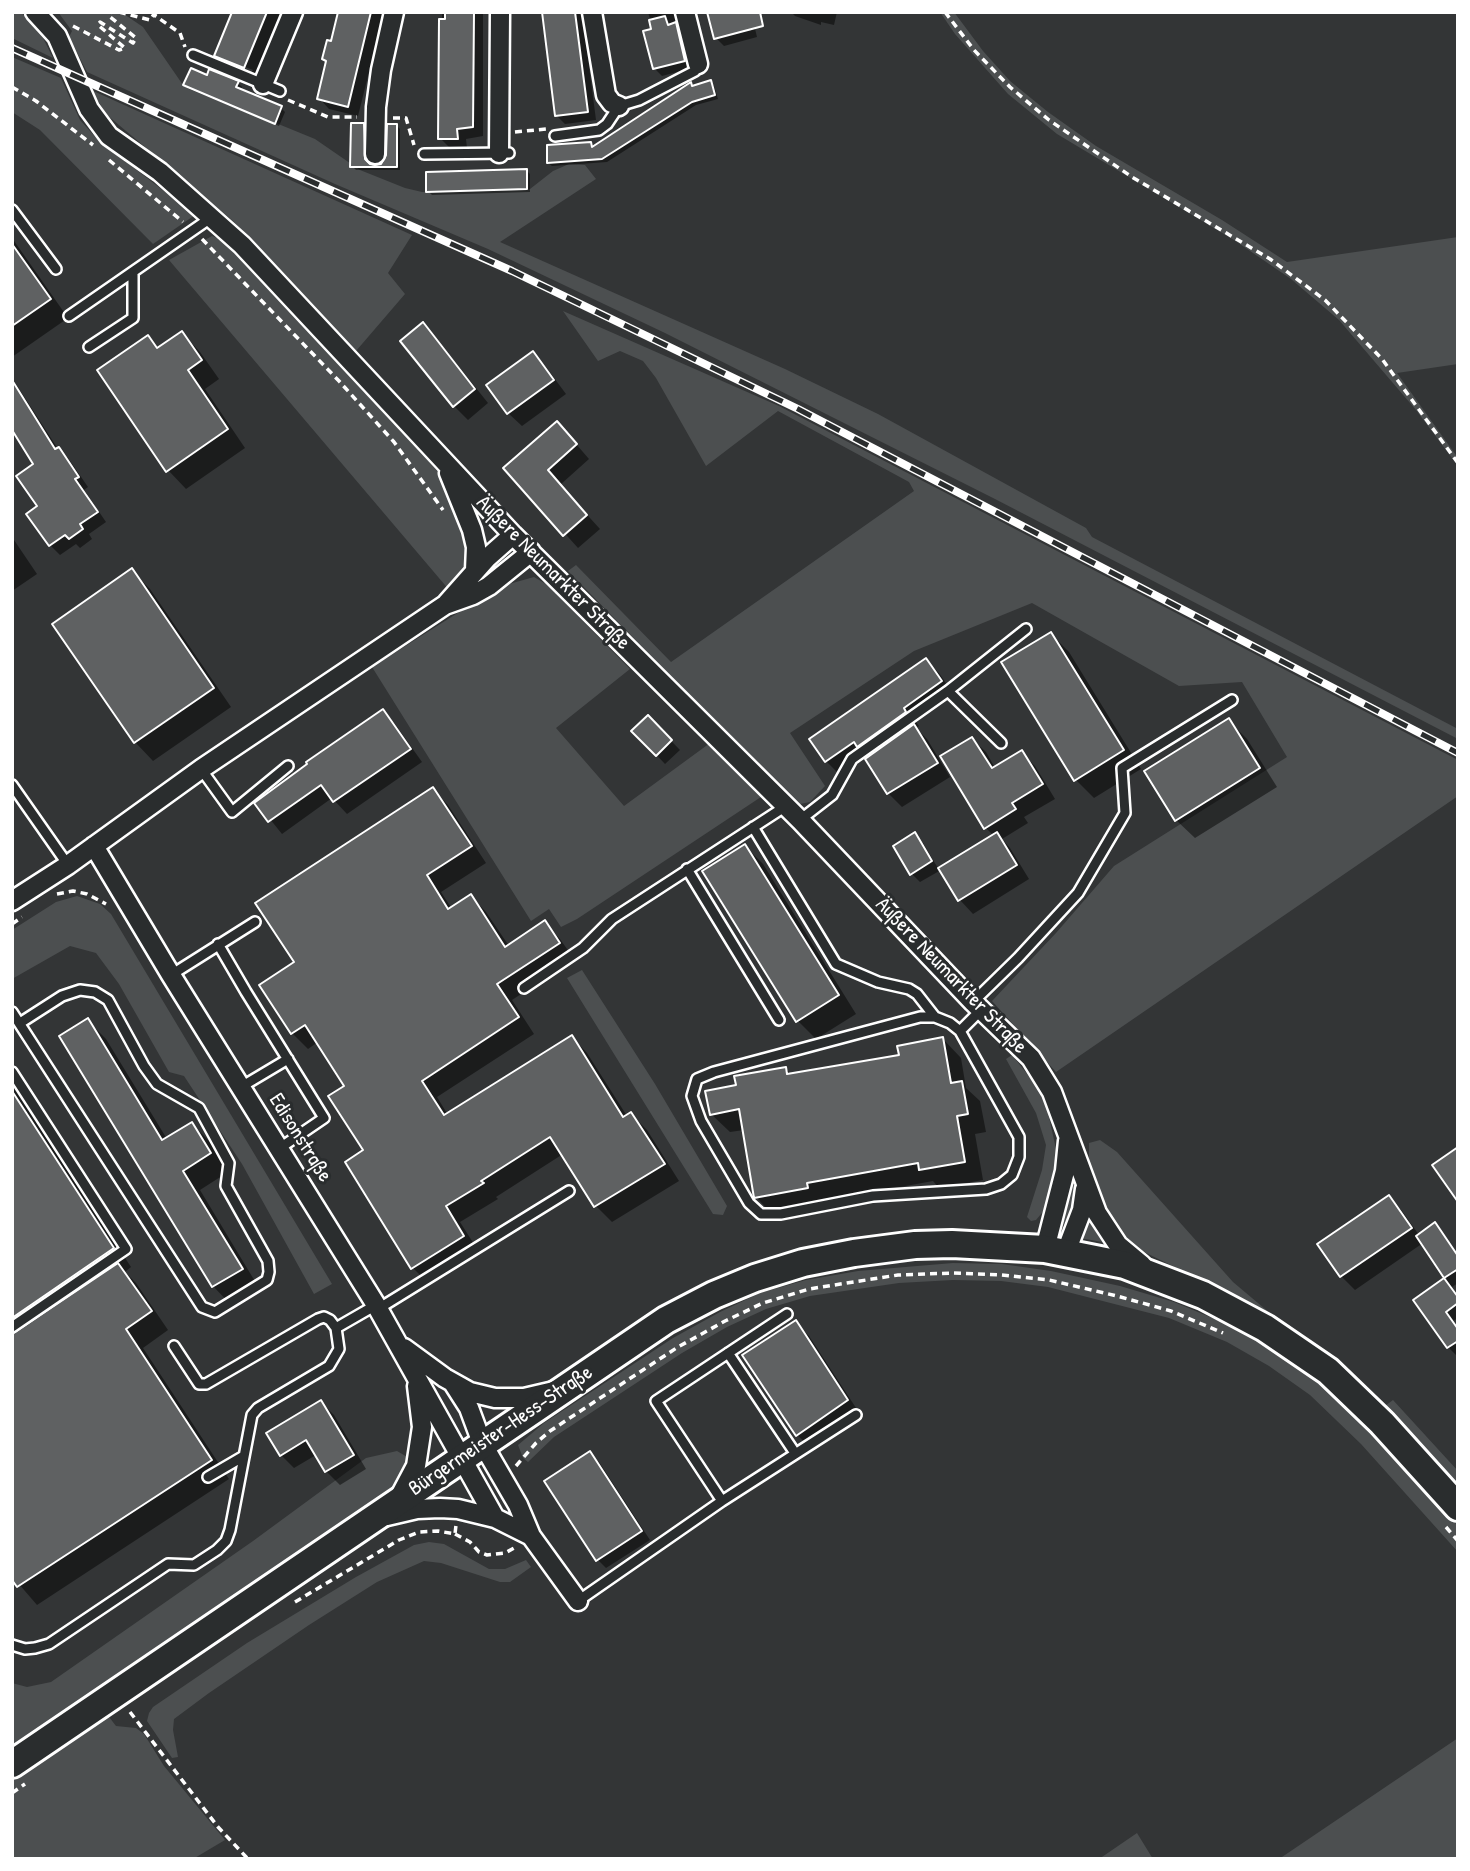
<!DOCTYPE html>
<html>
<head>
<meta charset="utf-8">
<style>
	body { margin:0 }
	#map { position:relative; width:1470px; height:1871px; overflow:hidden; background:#333536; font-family:"Patrick Hand",sans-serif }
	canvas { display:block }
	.frame { position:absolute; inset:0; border:14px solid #fff; pointer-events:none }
</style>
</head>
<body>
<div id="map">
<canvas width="1470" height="1871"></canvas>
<div class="frame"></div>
</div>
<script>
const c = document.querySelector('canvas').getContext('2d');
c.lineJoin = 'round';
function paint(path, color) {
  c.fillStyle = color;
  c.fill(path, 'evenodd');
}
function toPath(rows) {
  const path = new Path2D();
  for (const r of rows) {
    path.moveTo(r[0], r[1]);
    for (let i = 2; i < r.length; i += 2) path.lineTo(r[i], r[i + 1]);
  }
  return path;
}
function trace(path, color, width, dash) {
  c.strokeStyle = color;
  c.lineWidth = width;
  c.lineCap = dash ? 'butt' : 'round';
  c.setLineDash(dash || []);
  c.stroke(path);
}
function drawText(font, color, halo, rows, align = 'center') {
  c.font = font + ' "Patrick Hand",sans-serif';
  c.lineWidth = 6;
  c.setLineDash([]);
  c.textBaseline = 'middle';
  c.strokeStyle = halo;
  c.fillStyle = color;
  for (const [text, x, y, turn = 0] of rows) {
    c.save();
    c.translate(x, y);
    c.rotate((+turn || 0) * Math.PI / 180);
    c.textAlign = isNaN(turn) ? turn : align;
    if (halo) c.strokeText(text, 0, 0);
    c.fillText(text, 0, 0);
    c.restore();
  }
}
paint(toPath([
	[12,12,21,12,43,38,53,58,12,38],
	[58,12,121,12,143,27,183,85,315,139,360,170,405,188,422,192,530,189,553,171,569,164,585,165,596,179,500,242,785,369,878,414,1086,528,1092,537,1458,729,1458,739,995,499,665,333,488,249,335,184,87,72,69,37,72,31],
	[940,12,954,12,983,51,1010,81,1048,112,1096,146,1222,220,1287,262,1458,237,1458,364,1397,373,1458,458,1458,466,1416,410,1339,320,1291,279,1234,240,1057,134,1008,94,955,34],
	[12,57,61,78,80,120,99,141,195,215,153,244,40,130,12,112],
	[91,90,412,235,388,273,405,294,356,351,233,221,107,115],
	[212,236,224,240,299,318,417,446,441,476,458,507,471,554,466,574,450,591,169,260],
	[563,311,779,406,1458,760,1458,796,1056,1072,992,1001,1056,933,1114,866,1287,757,1242,682,1179,686,1032,603,914,651,790,733,825,786,810,802,800,804,794,802,568,571,576,565,671,662,914,491,909,482,778,411,706,466,656,378,643,361,620,351,598,361],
	[534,577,546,584,630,669,556,728,624,806,710,743,764,795,577,919,561,927,549,909,531,921,372,667,464,609,509,584],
	[77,896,100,904,111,914,332,1284,314,1294,242,1164,184,1076,169,1072,119,984,96,953,70,946,12,979,12,930,56,902],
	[582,970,655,1084,727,1206,723,1215,713,1214,567,978],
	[1012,1055,1036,1085,1047,1108,1058,1158,1054,1185,1046,1208,1036,1220,1031,1221,1027,1217,1042,1170,1046,1145,1036,1113,1006,1059],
	[1100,1140,1117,1152,1233,1282,1271,1314,1142,1251,1119,1236,1096,1194,1089,1165,1089,1143],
	[1075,1177,1076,1197,1070,1214,1060,1230,1058,1228,1072,1179],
	[1089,1218,1096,1232,1102,1242,1080,1238],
	[953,1263,1002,1264,1051,1271,1120,1286,1174,1302,1234,1327,1279,1352,1320,1382,1373,1432,1430,1494,1458,1526,1458,1552,1361,1444,1310,1395,1269,1366,1227,1342,1169,1318,1048,1287,1001,1281,953,1280,899,1283,810,1296,766,1309,727,1327,682,1353,554,1437,528,1462,523,1458,518,1445,544,1423,673,1338,720,1312,760,1293,806,1280,858,1271],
	[1393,1400,1458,1471,1458,1486,1385,1406],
	[397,1451,409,1458,402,1475,391,1488,12,1752,12,1683,27,1687,51,1682,253,1541,366,1458],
	[429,1542,444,1544,489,1569,505,1569,526,1560,531,1567,510,1582,500,1582,441,1563,424,1561,377,1582,309,1625,209,1693,174,1719,173,1730,178,1757,172,1758,147,1721,149,1713,153,1707,247,1643,356,1577,414,1545],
	[106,1713,116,1726,136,1728,144,1734,164,1766,225,1840,193,1859,12,1859,12,1779],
	[1458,1738,1458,1859,1279,1859],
	[1137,1833,1153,1859,1099,1859]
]), '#4c4f50');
paint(toPath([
	[234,12,282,12,255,78,227,67,216,56],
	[227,60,253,70,251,73,227,63],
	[340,12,384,12,358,116,329,109,319,98,328,63,324,59,333,43],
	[442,12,495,12,483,13,483,136,466,139,467,148,450,148,440,138],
	[543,12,582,12,596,120,565,124,556,115],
	[648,12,675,12,692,68,662,76,654,68,653,30],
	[751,12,757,37,724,46,716,38],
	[791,12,837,12,834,25,821,22,821,25,795,16],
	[208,77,238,83,242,87,240,90,281,108,285,112,279,126,189,89,185,85],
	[711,82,714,86,718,99,696,105,607,162,552,166,548,163,591,143,595,147,691,84,694,87],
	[364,125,367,129,368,164,376,167,382,165,388,155,396,125,400,129,400,170,356,170,352,166],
	[526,170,530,174,530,192,432,195,428,191],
	[12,238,68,318,12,357],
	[422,325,436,338,488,403,468,420,454,406,403,341],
	[182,333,200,352,219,379,205,389,245,448,186,489,168,470,148,337,159,349],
	[532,353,546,367,566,394,522,426,508,413],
	[12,378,58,449,68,458,88,487,84,490,106,522,89,534,92,539,80,548,76,544,60,555,50,545,39,507,36,464,12,427],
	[570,437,589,459,560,485,600,529,578,548,506,468],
	[12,537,37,574,12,591],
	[132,571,150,589,231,707,153,761,135,742],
	[1051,634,1069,652,1141,769,1094,798,1076,780],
	[926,660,939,673,954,695,916,722,919,726,916,728,927,739,950,777,902,807,888,793,866,757,840,775,826,761,811,739],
	[383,711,395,724,422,762,347,814,332,798,282,834,257,803],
	[648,717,680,750,665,764,634,731],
	[1229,721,1247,739,1277,787,1195,838,1176,820],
	[972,739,986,752,995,768,1021,752,1035,766,1055,799,1024,817,1028,823,1002,839,1010,848,1029,879,973,914,960,900,941,870,920,882,911,873,915,835,923,843,939,870,994,836,985,827],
	[432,789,448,805,486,863,441,892,452,909,471,896,486,912,509,946,545,923,560,939,574,959,512,1000,534,1034,437,1097,448,1115,572,1037,587,1053,627,1116,631,1114,647,1130,679,1181,612,1222,596,1206,563,1154,496,1197,498,1199,460,1222,479,1252,429,1284,413,1268,347,1162,366,1151,347,1086,318,1042,308,1049,292,1033,297,963],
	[745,846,763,864,856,1014,816,1039,798,1021],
	[88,1021,106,1039,167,1139,192,1124,210,1142,228,1172,200,1190,259,1288,231,1305,213,1286,62,1037],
	[943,1039,961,1058,966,1088,980,1101,986,1132,975,1134,983,1180,939,1188,933,1181,824,1201,825,1206,774,1216,756,1197,744,1130,730,1132,711,1114,738,1087,786,1069,792,1075,901,1056],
	[12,1086,131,1267,125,1272,136,1283,168,1330,143,1348,229,1479,37,1605,12,1576],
	[1389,1197,1402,1211,1419,1235,1435,1225,1458,1254,1458,1283,1452,1287,1458,1296,1458,1318,1453,1321,1458,1328,1457,1356,1448,1347,1416,1300,1447,1279,1423,1243,1355,1290,1341,1276,1320,1245],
	[796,1323,809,1336,860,1414,811,1448,797,1435],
	[321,1402,334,1415,366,1469,340,1485,326,1471,316,1455,294,1468,281,1455],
	[590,1453,599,1462,650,1540,606,1568,598,1560]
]), '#0007');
const building = toPath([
	[232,12,267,12,244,68,214,56,232,12],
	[338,12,371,12,348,107,317,99,326,61,322,59,327,40,331,41,338,12],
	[445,12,474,12,473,127,457,129,458,139,438,139,439,19,445,19,445,12],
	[542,12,575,12,588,112,555,116,542,12],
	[707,12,760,12,763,26,714,39,707,12],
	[665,16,668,25,676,22,685,61,653,69,643,31,651,29,649,20,665,16],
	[191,68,207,75,209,69,239,81,236,87,282,106,275,124,183,85,191,68],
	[711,80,715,95,692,102,602,159,547,163,547,145,591,142,592,147,691,82,692,86,711,80],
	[351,123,364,123,365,159,370,164,375,165,381,164,386,155,387,124,397,124,397,167,350,167,351,123],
	[527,169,527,189,426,192,426,172,527,169],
	[12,244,51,299,12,326,12,244],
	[423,322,475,389,453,407,400,341,423,322],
	[182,331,202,360,188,370,228,429,166,472,97,370,148,335,157,348,182,331],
	[533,351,554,380,507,414,486,385,533,351],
	[12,380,55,449,59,447,79,477,75,479,98,512,80,524,83,529,69,539,65,535,49,546,26,514,37,506,16,476,33,464,12,430,12,380],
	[557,421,577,444,548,470,587,515,563,536,503,468,557,421],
	[132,568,214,688,134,743,52,624,132,568],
	[1051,632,1124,750,1074,781,1001,662,1051,632],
	[926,658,942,681,904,708,906,712,857,747,854,742,825,762,809,739,926,658],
	[383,709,411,749,333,802,321,785,268,822,254,803,307,764,306,762,383,709],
	[648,715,672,740,656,756,631,731,648,715],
	[1229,718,1260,768,1175,821,1144,771,1229,718],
	[914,724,938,763,887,794,865,759,914,724],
	[972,737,992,768,1022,750,1043,784,1012,803,1016,809,984,829,940,756,972,737],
	[433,787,472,846,427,875,448,909,471,894,505,947,545,920,560,943,497,984,519,1017,422,1081,444,1115,572,1035,623,1117,631,1112,665,1164,594,1207,550,1137,481,1181,484,1183,446,1206,464,1236,411,1269,345,1162,363,1150,328,1096,344,1086,305,1025,291,1034,259,985,294,962,255,903,433,787],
	[915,832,932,861,910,875,893,846,915,832],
	[997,832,1017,865,958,901,938,868,997,832],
	[745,844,839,995,796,1022,702,871,745,844],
	[88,1018,162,1140,192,1122,211,1153,183,1171,243,1269,212,1287,59,1036,88,1018],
	[943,1037,951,1083,962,1081,968,1114,957,1116,965,1162,919,1170,918,1163,807,1183,808,1188,754,1198,739,1109,710,1115,705,1091,736,1085,734,1076,786,1067,787,1074,899,1055,897,1046,943,1037],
	[12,1091,114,1248,12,1318,12,1091],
	[1458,1147,1458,1202,1432,1165,1458,1147],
	[1389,1195,1412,1228,1340,1277,1317,1244,1389,1195],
	[1435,1222,1458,1256,1458,1269,1444,1278,1416,1236,1435,1222],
	[118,1263,152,1311,126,1329,212,1460,17,1587,12,1580,12,1334,118,1263],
	[1444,1278,1458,1297,1458,1303,1446,1312,1458,1329,1458,1341,1447,1348,1413,1300,1444,1278],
	[796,1320,848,1400,796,1436,742,1355,796,1320],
	[321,1400,354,1455,325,1472,306,1440,280,1456,266,1433,321,1400],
	[590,1451,642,1531,596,1561,544,1481,590,1451]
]);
paint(building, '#5f6162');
trace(building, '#fff', 2);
const service = toPath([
	[193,55,280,91],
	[555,136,599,130,607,124,619,106,639,100,695,71,698,64],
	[424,154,509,153],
	[12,210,56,269],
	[69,316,212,217],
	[89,347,133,318,133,272],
	[948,691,1026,629],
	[201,769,232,812,288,766],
	[12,785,68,865],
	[800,820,832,795,852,759,948,691,1001,743],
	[753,827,836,964,878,982,909,989,917,994,935,1017],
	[687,869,779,1020],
	[218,944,246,992,324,1118,280,1148],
	[171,975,255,922],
	[524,988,583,948,612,919,786,806],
	[973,1002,1018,958,1078,893,1125,813,1122,768,1232,700],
	[12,1012,202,1307,215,1312,267,1280,269,1272,268,1261,226,1186,229,1163,199,1108,157,1084,144,1066,108,1000,95,992,80,990,62,996,20,1023],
	[960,1031,1019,1137,1019,1157,1012,1175,1001,1184,986,1189,873,1196,781,1214,761,1214,749,1203,701,1121,692,1096,697,1079,714,1072,920,1017,935,1017,950,1023,960,1031,981,1010],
	[12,1072,126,1249,12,1327],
	[241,1087,288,1059],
	[378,1309,569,1191],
	[174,1346,199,1384,206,1384,318,1319,324,1317,330,1320,336,1328,376,1305],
	[728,1353,795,1453],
	[208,1477,244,1456],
	[722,1501,656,1401,787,1314],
	[578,1601,722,1501,856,1415],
	[12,1645,25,1649,35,1648,49,1644,168,1564,194,1565,217,1550,226,1541,230,1530,252,1415,258,1408,329,1366,339,1349,336,1328]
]);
const minor = toPath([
	[35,12,57,36,89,109,109,136,160,172,242,245,513,535,800,820,973,1002,1031,1058,1052,1092,1097,1213,1118,1245,1142,1265],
	[592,12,606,95,612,103,619,106],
	[685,12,698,64],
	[263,84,293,12],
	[499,153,500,12],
	[375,154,376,107,381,70,394,12],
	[449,473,472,530,476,547,475,570],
	[447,603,487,558,513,535],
	[94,846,171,975,376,1305,495,1518,531,1536],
	[12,901,68,865,201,769,445,605,473,595,489,586,531,552],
	[1045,1249,1065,1171,1068,1141],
	[1066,1252,1082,1210,1085,1189],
	[404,1348,445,1378,470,1392,495,1398,524,1398,554,1391],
	[453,1383,469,1408,482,1443,518,1505,531,1536,578,1601],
	[398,1500,416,1466,422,1427,417,1386],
	[387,1516,417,1509,440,1508,458,1509,495,1518]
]);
const secondary = toPath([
	[12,1764,666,1320,714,1295,755,1278,803,1263,854,1253,915,1245,952,1244,1045,1249,1125,1265,1203,1295,1265,1328,1328,1371,1382,1423,1458,1507]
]);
trace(service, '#fff', 14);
trace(minor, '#fff', 23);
trace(secondary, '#fff', 32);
trace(toPath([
	[119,12,150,20,154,14],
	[157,12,154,15,180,33,185,47],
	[945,12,974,50,1010,87,1049,120,1132,177,1270,259,1325,300,1382,359,1458,463],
	[73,26,119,50,125,48,98,25,100,22,133,43,136,38,109,16,111,12],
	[12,87,36,101,93,145],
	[288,100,328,117,357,117],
	[393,118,406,118,414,145],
	[515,132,546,129],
	[109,160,183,222],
	[202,239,339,381,394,442,443,510],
	[57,894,73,891,87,894,106,904],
	[12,924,22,917],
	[516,1466,536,1443,550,1431,678,1347,725,1321,763,1303,809,1289,898,1275,953,1273,1001,1275,1049,1280,1117,1296,1171,1311,1223,1333],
	[1446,1527,1458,1541],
	[455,1534,470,1542,479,1552,487,1555,505,1553,514,1548],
	[295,1602,399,1540,419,1532,438,1531,455,1534,456,1525],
	[130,1712,218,1827,248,1859],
	[12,1793,25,1784]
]), '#fff', 3.5, [7, 5]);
trace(service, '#2a2d2e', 9);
trace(minor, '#2a2d2e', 18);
trace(secondary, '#2a2d2e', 26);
const rail = toPath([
	[12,48,512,271,798,409,1458,753]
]);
trace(rail, '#fff', 8);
trace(rail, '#2a2d2e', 5, [16]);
drawText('21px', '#fff', '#2a2d2e', [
	["Äußere Neumarkter Straße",553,573,45],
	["Äußere Neumarkter Straße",951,976,46],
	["Edisonstraße",300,1138,58],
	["Bürgermeister-Hess-Straße",501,1431,-34]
]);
</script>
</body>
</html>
